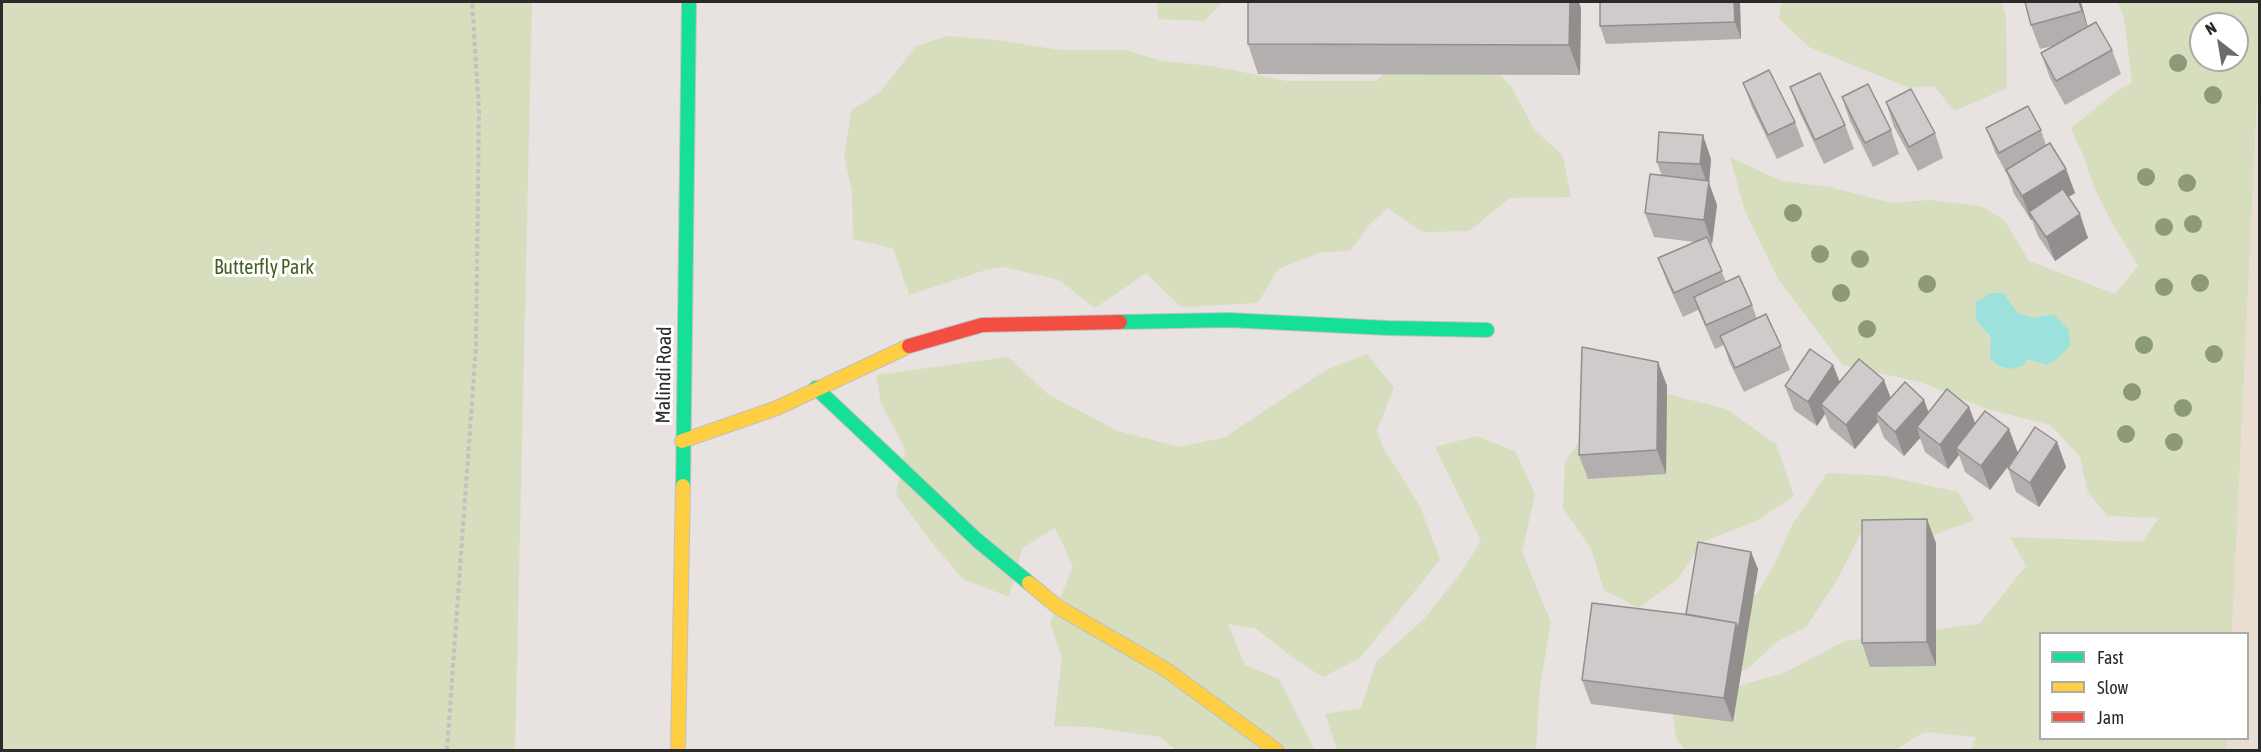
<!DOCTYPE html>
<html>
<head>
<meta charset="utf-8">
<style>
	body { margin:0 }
	#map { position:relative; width:2261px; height:752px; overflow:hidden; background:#e8e2e1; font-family:"Asap Condensed",sans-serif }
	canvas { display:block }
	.frame { position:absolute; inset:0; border:3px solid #2a2a2a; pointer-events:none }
	.legend { position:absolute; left:2039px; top:632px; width:210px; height:108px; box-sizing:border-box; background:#fff; border:2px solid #aaa; margin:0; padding:8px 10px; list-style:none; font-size:18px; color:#2a2a2a }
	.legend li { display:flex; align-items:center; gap:12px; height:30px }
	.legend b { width:30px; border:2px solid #aaa }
	.north { position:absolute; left:2189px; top:12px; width:60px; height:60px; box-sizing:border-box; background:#fff; border:2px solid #aaa; border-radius:50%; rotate:329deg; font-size:16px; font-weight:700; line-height:24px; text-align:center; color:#2a2a2a }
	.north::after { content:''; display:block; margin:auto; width:21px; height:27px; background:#6c6a6a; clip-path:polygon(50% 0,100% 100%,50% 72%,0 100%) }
</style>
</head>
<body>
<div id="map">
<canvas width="2261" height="752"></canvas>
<div class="frame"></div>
<ul class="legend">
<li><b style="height:8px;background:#16e098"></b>Fast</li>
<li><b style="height:8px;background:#ffcf43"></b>Slow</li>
<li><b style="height:8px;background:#f24e42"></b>Jam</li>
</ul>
<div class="north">N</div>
</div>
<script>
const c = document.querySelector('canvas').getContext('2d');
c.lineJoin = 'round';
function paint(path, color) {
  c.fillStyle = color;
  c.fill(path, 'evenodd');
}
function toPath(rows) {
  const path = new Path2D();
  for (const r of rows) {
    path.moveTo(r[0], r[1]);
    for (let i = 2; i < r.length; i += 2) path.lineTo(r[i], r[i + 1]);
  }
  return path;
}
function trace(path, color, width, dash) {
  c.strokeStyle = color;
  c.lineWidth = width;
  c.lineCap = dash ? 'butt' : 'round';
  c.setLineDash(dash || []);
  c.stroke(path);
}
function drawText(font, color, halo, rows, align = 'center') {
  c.font = font + ' "Asap Condensed",sans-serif';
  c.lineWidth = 6;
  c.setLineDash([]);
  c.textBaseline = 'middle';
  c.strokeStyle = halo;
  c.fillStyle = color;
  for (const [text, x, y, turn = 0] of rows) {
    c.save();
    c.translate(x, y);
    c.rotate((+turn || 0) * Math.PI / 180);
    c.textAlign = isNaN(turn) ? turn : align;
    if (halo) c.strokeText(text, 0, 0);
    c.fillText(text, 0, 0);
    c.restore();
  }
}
paint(toPath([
	[2,2,532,2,515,750,2,750],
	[1156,2,1223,2,1204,21,1159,19],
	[1781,2,2002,2,2006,17,2007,88,1954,111,1934,86,1909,88,1809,47,1779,19],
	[2118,2,2259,2,2259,60,2232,633,2040,634,2040,738,2227,739,2226,750,1971,750,1976,737,1924,732,1895,750,1686,750,1676,739,1672,705,1784,673,1845,641,1979,624,2026,566,2010,537,2142,542,2159,518,2108,516,2088,493,2080,456,2050,425,1984,408,1923,383,1843,365,1778,279,1745,211,1730,157,1781,181,1829,187,1892,203,1929,200,1981,206,2004,220,2029,261,2115,294,2138,266,2112,223,2095,189,2083,155,2071,128,2116,92,2132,82,2124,18],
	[2201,24,2237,24,2237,60,2201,60],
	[1420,28,1482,57,1511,86,1534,129,1563,156,1571,197,1510,198,1469,231,1422,232,1388,208,1370,224,1350,251,1322,252,1278,269,1258,303,1181,307,1146,273,1095,308,1059,280,1004,267,986,270,909,295,893,248,853,239,852,192,844,155,852,110,881,91,916,46,948,36,1005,41,1059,50,1125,50,1162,61,1212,66,1287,81,1377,81],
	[1367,354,1394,388,1377,430,1382,446,1421,508,1440,560,1360,658,1323,677,1296,660,1255,628,1228,624,1245,665,1279,679,1315,750,1176,750,1160,737,1091,727,1054,726,1062,657,1050,623,1073,566,1055,528,1022,548,1009,597,963,579,936,548,896,495,905,449,881,403,876,375,1008,357,1049,395,1118,431,1179,447,1225,437,1326,370],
	[1664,393,1726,409,1776,444,1794,496,1756,521,1704,541,1677,580,1638,608,1604,590,1591,549,1563,508,1565,462,1601,411],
	[1476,436,1515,451,1535,494,1522,552,1551,622,1540,686,1536,750,1337,750,1325,714,1361,708,1376,662,1425,618,1460,574,1481,541,1435,447],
	[1827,473,1885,476,1958,492,1974,520,1910,544,1866,523,1837,580,1806,627,1778,641,1746,670,1711,669,1698,623,1757,594,1776,561,1792,525]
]), '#d6debe');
paint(toPath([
	[2259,59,2260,750,2226,750,2227,739,2248,738,2248,634,2232,633]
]), '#eaddd2');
paint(toPath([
	[1991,293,2003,293,2018,313,2033,318,2054,314,2069,330,2070,346,2056,360,2047,365,2027,359,2023,366,2011,369,1999,366,1990,358,1991,337,1976,320,1976,302]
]), '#9de1dd');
const fast = toPath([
	[1120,322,1228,320,1388,328,1487,330],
	[816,388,977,540,1029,583],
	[683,486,689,2]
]);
const slow = toPath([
	[682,441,777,408,909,346],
	[1029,583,1058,607,1165,669,1276,750],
	[678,750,683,486]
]);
const jam = toPath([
	[909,346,982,325,1120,322]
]);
trace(fast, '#c2c1c2', 16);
trace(slow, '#c2c1c2', 16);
trace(jam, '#c2c1c2', 16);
trace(toPath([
	[447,750,476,346,479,111,472,2]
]), '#c3c2c2', 4, [4.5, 3]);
trace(fast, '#16e098', 14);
trace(slow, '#ffcf43', 14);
trace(jam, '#f24e42', 14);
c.fillStyle = '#8d9a78';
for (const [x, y] of [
	[2178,63],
	[2213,95],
	[2146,177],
	[2187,183],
	[1793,213],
	[2193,224],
	[2164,227],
	[1820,254],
	[1860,259],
	[2200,283],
	[1927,284],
	[2164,287],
	[1841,293],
	[1867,329],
	[2144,345],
	[2214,354],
	[2132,392],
	[2183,408],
	[2126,434],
	[2174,442]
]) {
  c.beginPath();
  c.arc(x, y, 9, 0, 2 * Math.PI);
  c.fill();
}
paint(toPath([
	[1740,2,1741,39,1606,44,1600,26],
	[2025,2,2081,2,2088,27,2112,50,2121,74,2065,105,2050,78,2041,53,2057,45,2040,49,2031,25],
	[1581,8,1580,75,1258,74,1248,44],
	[1743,83,1795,122,1804,146,1777,159,1752,107],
	[1790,87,1845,125,1854,149,1824,164,1799,111],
	[1842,97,1891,130,1899,154,1873,167,1850,121],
	[1886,102,1935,133,1943,158,1918,171,1894,127],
	[1986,128,2041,130,2046,145,2066,169,2075,193,2068,197,2088,238,2055,261,2038,236,2032,220,2031,220,2014,194,2008,176,1995,152],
	[1711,159,1709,183,1717,205,1712,244,1710,244,1726,282,1752,305,1757,319,1781,346,1790,370,1744,392,1729,361,1724,345,1715,349,1698,310,1683,317,1667,282,1658,258,1695,242,1654,237,1645,213,1662,176,1657,162],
	[1658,362,1667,386,1666,474,1588,479,1579,455],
	[1833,365,1840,382,1891,398,1929,412,1969,407,1975,423,2018,453,2057,442,2066,467,2039,507,2016,492,2008,468,2013,460,1990,490,1965,472,1959,455,1948,469,1925,452,1920,438,1904,456,1884,438,1878,422,1855,449,1830,428,1825,414,1817,426,1794,410,1785,386],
	[1936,543,1936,666,1870,667,1862,643],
	[1751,552,1758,569,1733,722,1591,704,1582,680,1686,614]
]), '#b2afae');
paint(toPath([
	[1570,2,1579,2,1581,8,1580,75,1569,45],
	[1734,2,1740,2,1741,39,1735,22],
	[2079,2,2081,2,2090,36,2082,11],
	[1703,135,1711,159,1709,183,1717,205,1712,244,1704,220,1708,186,1700,164],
	[2066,169,2075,193,2033,219,2029,212,2032,220,2031,220,2022,196],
	[2080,214,2088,238,2055,261,2046,237],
	[1658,362,1667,386,1666,474,1657,450],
	[1833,365,1842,389,1821,404,1825,414,1817,426,1808,402],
	[1884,380,1893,404,1876,414,1878,422,1855,449,1846,425],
	[1924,400,1933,424,1917,427,1920,438,1904,456,1895,432],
	[1969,407,1978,431,1956,448,1959,455,1948,469,1940,445],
	[2009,429,2018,453,1990,490,1981,466],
	[2057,442,2066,467,2039,507,2030,483],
	[1927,519,1936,543,1936,666,1927,642],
	[1751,552,1758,569,1733,722,1724,698,1736,623]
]), '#918e8d');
const building = toPath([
	[1248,2,1570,2,1569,45,1248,44,1248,2],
	[1600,2,1734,2,1735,22,1600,26,1600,2],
	[2025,2,2079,2,2082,11,2031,25,2025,2],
	[2096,22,2112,50,2056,81,2041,53,2096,22],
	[1769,70,1795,122,1768,135,1743,83,1769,70],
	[1820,73,1845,125,1815,140,1790,87,1820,73],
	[1868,84,1891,130,1865,143,1842,97,1868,84],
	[1911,89,1935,133,1909,147,1886,102,1911,89],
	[2028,106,2041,130,1999,153,1986,128,2028,106],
	[1659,132,1703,135,1700,164,1657,162,1659,132],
	[2050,143,2066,169,2022,196,2006,170,2050,143],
	[1650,174,1709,181,1704,220,1645,213,1650,174],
	[2063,189,2080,214,2046,237,2029,212,2063,189],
	[1707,237,1722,271,1674,293,1658,258,1707,237],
	[1739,276,1752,305,1706,325,1694,297,1739,276],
	[1766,314,1781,346,1735,368,1720,336,1766,314],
	[1582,347,1658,362,1657,450,1579,455,1582,347],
	[1810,349,1833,365,1808,402,1785,386,1810,349],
	[1859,359,1884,380,1846,425,1821,404,1859,359],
	[1905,382,1924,400,1895,432,1876,414,1905,382],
	[1947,389,1969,407,1940,445,1917,427,1947,389],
	[1985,411,2009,429,1981,466,1956,448,1985,411],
	[2035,427,2057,442,2030,483,2008,468,2035,427],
	[1927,519,1927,642,1862,643,1862,520,1927,519],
	[1698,542,1751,552,1738,630,1736,623,1686,614,1698,542],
	[1592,603,1682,614,1736,623,1724,698,1582,680,1592,603]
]);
paint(building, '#cfcbca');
trace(building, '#918e8d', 1.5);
drawText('20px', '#436022', '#fff', [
	["Butterfly Park",264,268]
]);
drawText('20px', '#2a2a2a', '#fff', [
	["Malindi Road",664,375,-89]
]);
</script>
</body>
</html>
